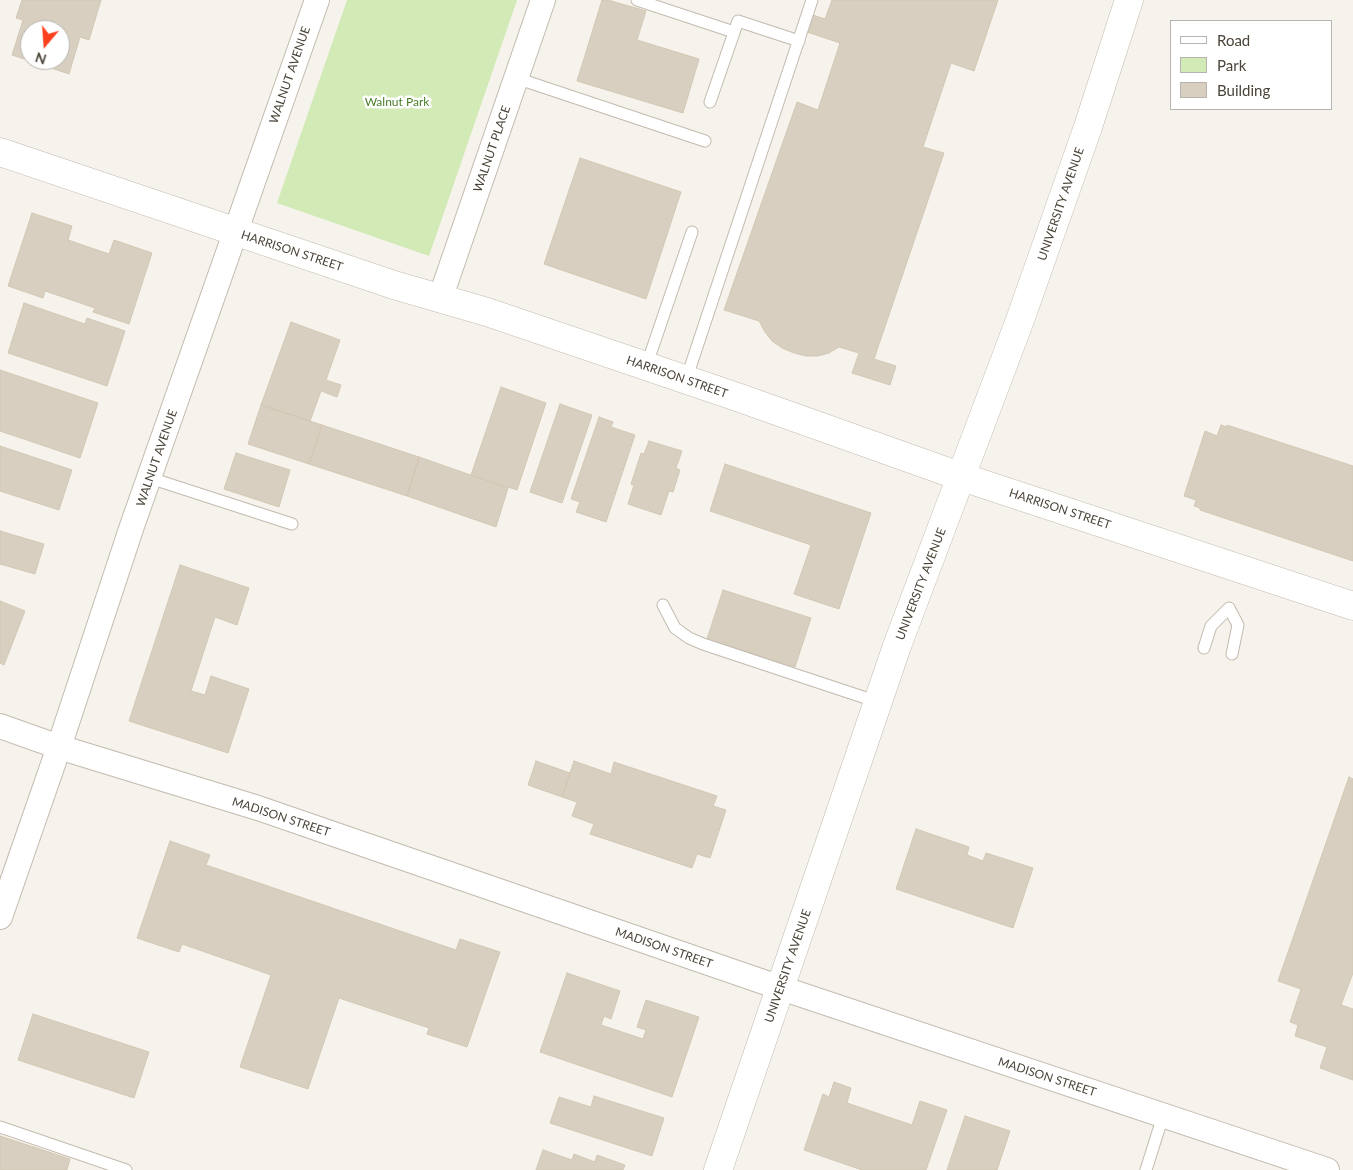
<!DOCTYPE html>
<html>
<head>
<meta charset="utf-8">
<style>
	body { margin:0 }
	#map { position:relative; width:1353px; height:1170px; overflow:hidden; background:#f6f3ec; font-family:Lato,sans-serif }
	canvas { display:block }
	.legend { position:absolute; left:1170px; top:20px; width:162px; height:90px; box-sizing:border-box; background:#fff; border:1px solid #b7b4b0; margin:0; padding:6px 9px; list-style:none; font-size:15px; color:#4b4439 }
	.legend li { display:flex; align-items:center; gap:10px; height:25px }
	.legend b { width:25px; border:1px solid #b7b4b0 }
	.north { position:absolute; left:20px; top:20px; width:50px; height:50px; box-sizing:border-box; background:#fff; border:1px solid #b7b4b0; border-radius:50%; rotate:198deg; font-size:14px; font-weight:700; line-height:20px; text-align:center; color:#4b4439 }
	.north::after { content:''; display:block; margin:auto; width:18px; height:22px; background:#fc3f1d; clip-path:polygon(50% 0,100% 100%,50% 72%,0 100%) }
</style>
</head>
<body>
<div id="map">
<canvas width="1353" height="1170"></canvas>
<ul class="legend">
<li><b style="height:6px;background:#fff"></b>Road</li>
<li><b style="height:14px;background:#d2eab5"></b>Park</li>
<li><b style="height:14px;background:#d8cfc1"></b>Building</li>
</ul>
<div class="north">N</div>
</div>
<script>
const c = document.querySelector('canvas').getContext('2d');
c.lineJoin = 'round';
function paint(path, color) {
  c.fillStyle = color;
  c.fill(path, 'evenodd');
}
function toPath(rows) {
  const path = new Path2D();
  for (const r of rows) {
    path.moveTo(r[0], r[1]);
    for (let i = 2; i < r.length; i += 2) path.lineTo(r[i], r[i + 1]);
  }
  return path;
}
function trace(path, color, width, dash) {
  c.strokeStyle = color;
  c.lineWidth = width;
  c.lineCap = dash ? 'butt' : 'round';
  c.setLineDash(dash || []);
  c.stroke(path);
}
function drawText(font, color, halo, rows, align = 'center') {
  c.font = font + ' Lato,sans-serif';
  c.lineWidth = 5;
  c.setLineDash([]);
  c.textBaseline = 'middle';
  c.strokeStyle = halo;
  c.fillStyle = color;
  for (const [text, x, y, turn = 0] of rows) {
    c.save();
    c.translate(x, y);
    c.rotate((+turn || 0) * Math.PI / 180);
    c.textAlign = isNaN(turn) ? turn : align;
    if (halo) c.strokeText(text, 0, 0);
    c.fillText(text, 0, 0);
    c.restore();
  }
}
paint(toPath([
	[347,0,517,0,429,256,277,203]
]), '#d2eab5');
const building = toPath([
	[22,0,101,0,89,40,80,37,69,74,12,55,23,20,16,18,22,0],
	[30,30,60,30,60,60,30,60,30,30],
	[602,0,608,0,646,11,637,40,699,59,683,113,577,81,602,0],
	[832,0,998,0,974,71,951,63,923,147,944,153,874,359,896,366,890,385,852,373,859,353,839,347,829,353,818,356,806,356,794,353,782,348,772,341,765,332,759,321,724,310,797,102,818,110,840,43,807,32,813,15,825,19,832,0],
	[580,158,681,192,646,299,544,264,580,158],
	[32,213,72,226,68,240,109,254,114,240,152,253,129,324,93,312,95,308,45,291,43,298,8,286,32,213],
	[24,303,85,324,87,318,125,331,107,386,8,353,24,303],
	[291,322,340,340,326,380,341,385,337,397,321,391,310,421,261,405,291,322],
	[0,370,98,403,80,458,0,431,0,370],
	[501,387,546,403,517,490,471,475,501,387],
	[560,404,592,415,562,503,530,492,560,404],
	[261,405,322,425,309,464,248,444,261,405],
	[599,417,613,422,611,427,635,435,606,522,576,512,580,502,571,499,599,417],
	[322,425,419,457,407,496,309,464,322,425],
	[1221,425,1227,427,1227,425,1353,466,1353,561,1200,510,1200,508,1194,506,1196,500,1184,496,1205,431,1217,436,1221,425],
	[649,441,682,451,676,468,680,470,673,492,669,491,661,515,628,504,634,485,631,484,641,453,644,454,649,441],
	[0,446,72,470,59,510,0,491,0,446],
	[236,453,290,470,279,507,224,489,236,453],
	[419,457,508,488,496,527,407,496,419,457],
	[725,464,871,513,839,609,794,594,811,545,710,511,725,464],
	[0,531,44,544,35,574,0,564,0,531],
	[180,565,249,588,237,625,215,617,191,691,205,695,211,676,249,689,228,753,129,721,180,565],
	[723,590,811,618,795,667,707,639,723,590],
	[0,601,25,611,4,665,0,663,0,601],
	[536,761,570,773,562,797,528,785,536,761],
	[574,761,611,774,614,762,717,796,713,806,726,810,710,858,697,854,692,868,590,834,594,824,572,816,577,802,562,797,574,761],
	[1349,777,1353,779,1353,973,1341,1005,1353,1009,1353,1080,1320,1068,1327,1047,1295,1036,1298,1025,1290,1022,1301,989,1278,981,1349,777],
	[916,829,969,847,967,855,983,861,986,853,1033,868,1013,928,896,889,916,829],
	[170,841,210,855,206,865,456,950,460,939,500,952,467,1047,427,1034,429,1028,339,998,308,1089,240,1067,271,975,182,944,179,952,137,938,170,841],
	[567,973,620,991,611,1019,604,1016,601,1025,643,1039,646,1030,637,1027,646,1000,699,1017,672,1097,540,1052,567,973],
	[33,1014,149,1052,134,1098,18,1060,33,1014],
	[834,1082,851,1088,847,1103,912,1125,920,1101,947,1110,926,1170,862,1170,804,1150,823,1094,829,1097,834,1082],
	[594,1096,664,1118,652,1156,550,1123,559,1097,591,1107,594,1096],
	[965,1116,1010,1131,997,1170,947,1170,965,1116],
	[0,1136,70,1159,67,1170,0,1170,0,1136],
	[543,1150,572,1160,574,1154,595,1162,597,1155,625,1165,623,1170,536,1170,543,1150]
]);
paint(building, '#d8cfc1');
trace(building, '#d3c7b4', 1);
const service = toPath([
	[637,0,734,32],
	[516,78,705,141],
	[710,102,738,21,799,41],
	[646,367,692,232],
	[686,380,812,0],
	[150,478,292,524],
	[663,605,675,628,689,638,703,644,878,702],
	[1204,648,1211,626,1229,608,1238,625,1232,654],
	[0,1127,126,1170],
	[1146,1170,1163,1116]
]);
const minor = toPath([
	[440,299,543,0],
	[0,726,59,747,258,808,781,988,1327,1170],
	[0,917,59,747,132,526,317,0]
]);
const tertiary = toPath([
	[0,152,394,285,487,312,740,398,962,477,1353,606],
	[718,1170,897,646,1020,320,1088,127,1129,0]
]);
trace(service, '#c2bbae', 13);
trace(minor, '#c2bbae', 26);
trace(tertiary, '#c2bbae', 29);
trace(service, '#fff', 11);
trace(minor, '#fff', 24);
trace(tertiary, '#fff', 28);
drawText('12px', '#4b4439', '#fff', [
	["WALNUT AVENUE",290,75,-71],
	["WALNUT PLACE",492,149,-71],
	["UNIVERSITY AVENUE",1061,204,-71],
	["HARRISON STREET",292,251,18],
	["HARRISON STREET",677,377,19],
	["WALNUT AVENUE",157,458,-71],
	["HARRISON STREET",1060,509,18],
	["UNIVERSITY AVENUE",921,584,-69],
	["MADISON STREET",281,817,18],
	["MADISON STREET",664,948,19],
	["UNIVERSITY AVENUE",788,966,-71],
	["MADISON STREET",1047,1077,18]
]);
drawText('12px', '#4a7f2a', '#fff', [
	["Walnut Park",397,102]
]);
</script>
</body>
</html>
